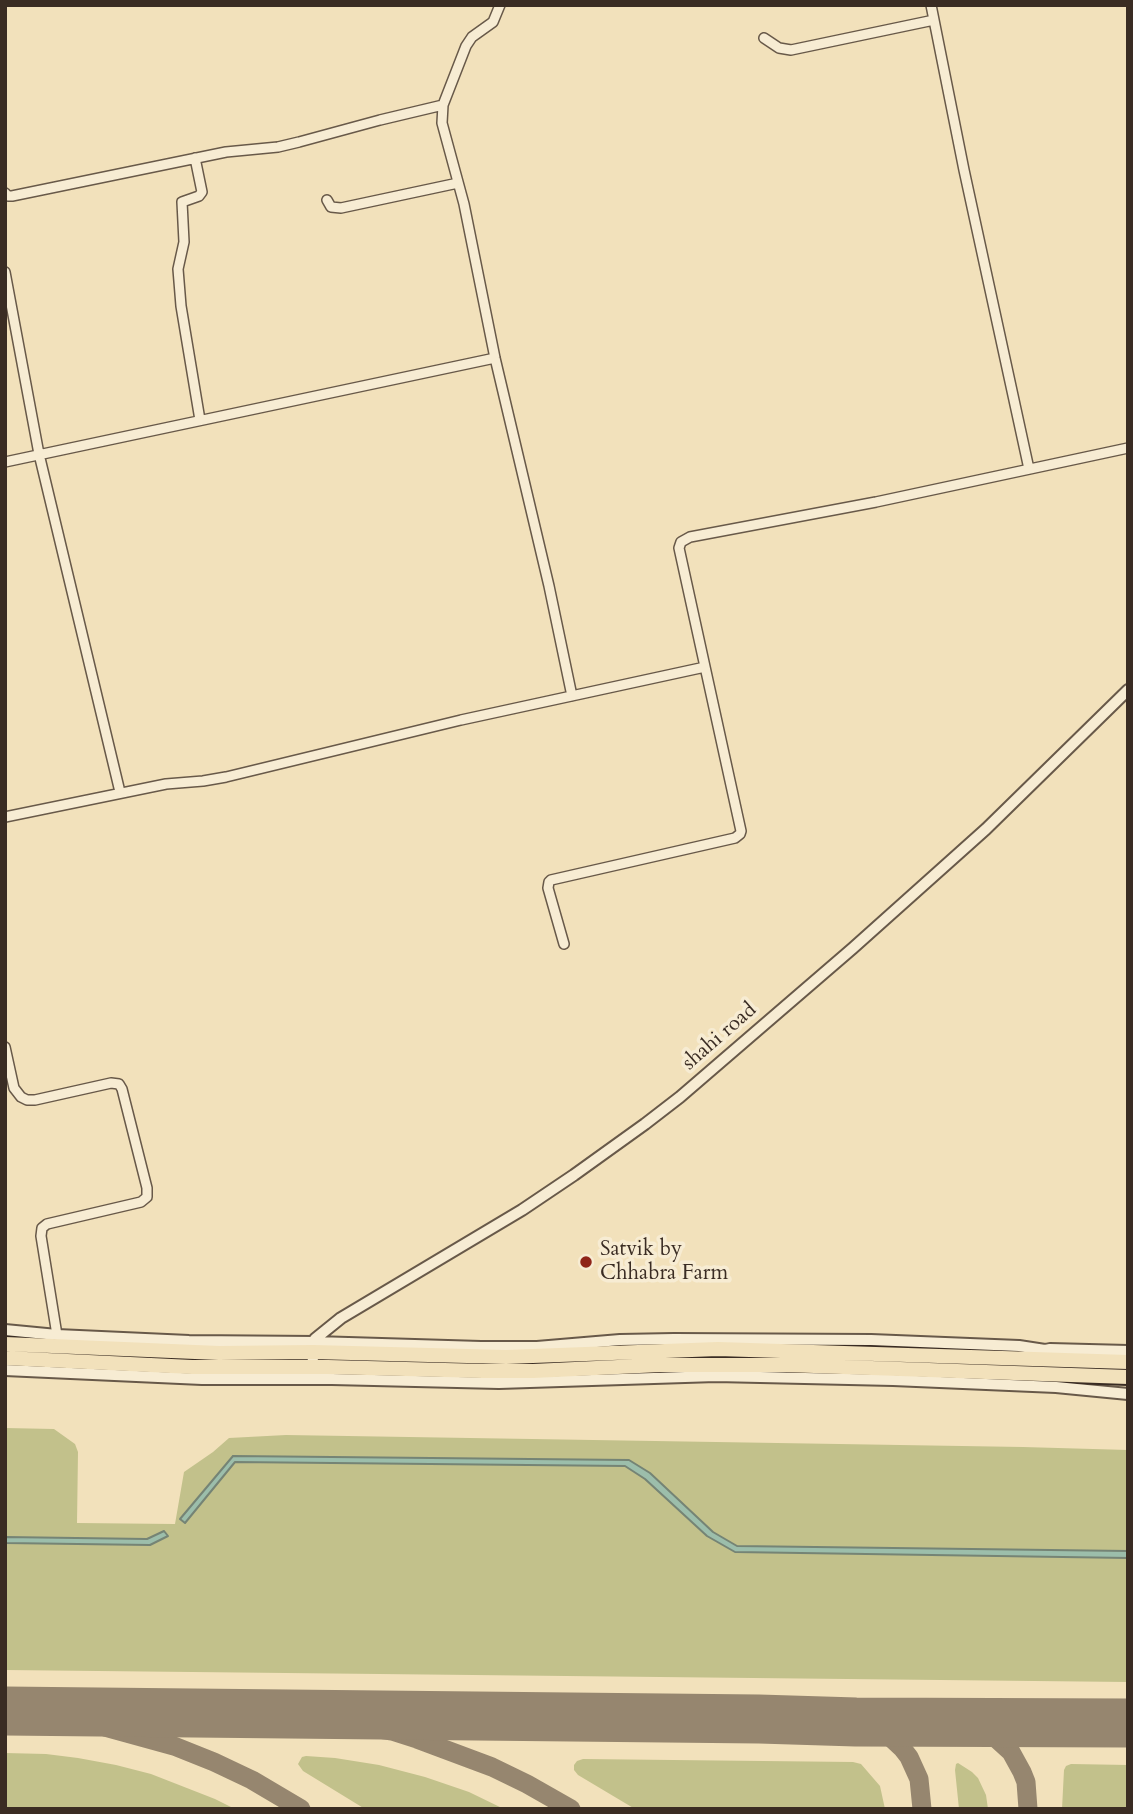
<!DOCTYPE html>
<html>
<head>
<meta charset="utf-8">
<style>
	body { margin:0 }
	#map { position:relative; width:1133px; height:1814px; overflow:hidden; background:#f2e1bb; font-family:Cardo,serif }
	canvas { display:block }
	.frame { position:absolute; inset:0; border:7px solid #3a2c23; pointer-events:none }
</style>
</head>
<body>
<div id="map">
<canvas width="1133" height="1814"></canvas>
<div class="frame"></div>
</div>
<script>
const c = document.querySelector('canvas').getContext('2d');
c.lineJoin = 'round';
function paint(path, color) {
  c.fillStyle = color;
  c.fill(path, 'evenodd');
}
function toPath(rows) {
  const path = new Path2D();
  for (const r of rows) {
    path.moveTo(r[0], r[1]);
    for (let i = 2; i < r.length; i += 2) path.lineTo(r[i], r[i + 1]);
  }
  return path;
}
function trace(path, color, width, dash) {
  c.strokeStyle = color;
  c.lineWidth = width;
  c.lineCap = dash ? 'butt' : 'round';
  c.setLineDash(dash || []);
  c.stroke(path);
}
function drawText(font, color, halo, rows, align = 'center') {
  c.font = font + ' Cardo,serif';
  c.lineWidth = 7;
  c.setLineDash([]);
  c.textBaseline = 'middle';
  c.strokeStyle = halo;
  c.fillStyle = color;
  for (const [text, x, y, turn = 0] of rows) {
    c.save();
    c.translate(x, y);
    c.rotate((+turn || 0) * Math.PI / 180);
    c.textAlign = isNaN(turn) ? turn : align;
    if (halo) c.strokeText(text, 0, 0);
    c.fillText(text, 0, 0);
    c.restore();
  }
}
paint(toPath([
	[5,1428,54,1429,75,1444,78,1452,77,1523,175,1524,184,1472,213,1452,229,1438,286,1435,1023,1447,1128,1450,1128,1682,5,1670],
	[5,1753,46,1754,78,1758,116,1765,151,1774,215,1799,235,1809,5,1809],
	[306,1756,335,1758,379,1765,425,1777,469,1792,504,1809,365,1809,303,1771,298,1764,302,1757],
	[583,1759,853,1762,861,1764,880,1786,885,1809,635,1809,578,1775,574,1770,574,1765,577,1761],
	[958,1763,972,1772,978,1778,986,1795,988,1809,959,1809,955,1770,956,1764],
	[1071,1764,1128,1765,1128,1809,1062,1809,1064,1770,1066,1766]
]), '#c2c18b');
const water = toPath([
	[233,1456,629,1460,650,1473,713,1532,737,1546,1128,1551,1128,1558,735,1552,707,1536,645,1479,625,1466,235,1462,185,1523,180,1519,233,1456],
	[164,1531,168,1536,150,1545,5,1543,5,1537,147,1539,164,1531]
]);
paint(water, '#9cbeab');
trace(water, '#758475', 2);
trace(toPath([
	[5,1713,60,1718,105,1727,174,1746,214,1762,252,1780,301,1809],
	[283,1714,392,1731,417,1739,492,1767,527,1784,571,1809],
	[961,1721,989,1732,1011,1752,1022,1772,1026,1782,1028,1809],
	[856,1722,878,1729,887,1734,902,1748,909,1757,919,1779,922,1809]
]), '#96866f', 19);
trace(toPath([
	[5,1711,759,1719,856,1722,1128,1723]
]), '#96866f', 49);
trace(toPath([
	[836,1344,1001,1351],
	[598,1347,651,1344],
	[765,1372,815,1373]
]), '#cdbd9d', 14, [14, 7]);
const minor = toPath([
	[500,5,493,22,472,37,466,46,443,105,442,123,464,204,495,358,549,586,572,696],
	[931,5,964,170,1029,469],
	[764,38,779,48,791,50,934,20],
	[195,158,202,192,199,196,182,202,184,242,178,269,181,306,200,420],
	[5,193,8,196,12,196,226,152,278,147,299,142,380,120,443,105],
	[327,200,331,207,341,208,458,183],
	[5,272,39,454,120,792],
	[5,462,495,358],
	[5,817,166,784,203,781,226,777,461,720,705,667],
	[564,944,548,888,549,882,551,880,735,838,740,834,741,831,679,548,681,542,690,537,876,502,1128,448],
	[5,1047,14,1088,21,1097,27,1100,35,1100,111,1083,119,1084,122,1089,147,1188,147,1197,141,1202,47,1224,42,1228,41,1236,57,1335]
]);
const tertiary = toPath([
	[5,1330,57,1335,189,1341,315,1342,481,1347,537,1347,620,1340,674,1339,871,1340,1019,1346,1045,1350],
	[1044,1355,1045,1350,1050,1349,1128,1351],
	[312,1367,315,1339,341,1318,522,1210,574,1175,645,1124,680,1097,853,948,986,829,1128,690],
	[5,1370,202,1379,332,1379,499,1383,716,1376,893,1380,1056,1387,1128,1394]
]);
const trunk = toPath([
	[5,1344,219,1353,313,1352,506,1357,718,1349,1128,1362],
	[5,1358,192,1367,328,1367,483,1371,533,1371,660,1365,786,1365,1128,1377]
]);
trace(minor, '#685949', 12);
trace(tertiary, '#685949', 14);
trace(trunk, '#3a2c23', 18);
trace(minor, '#f7ecd3', 9);
trace(tertiary, '#f7ecd3', 10);
trace(trunk, '#f2e1bb', 14);
for (const [x, y, r, color] of [
	[586,1262,7,"#8f2418"]
]) {
  const dot = new Path2D();
  dot.arc(x, y, r, 0, 2 * Math.PI);
  c.fillStyle = color;
  c.fill(dot);
  trace(dot, '#f7ecd3', 2.5);
}
drawText('21px', '#3a2c23', '#f7ecd3', [
	["shahi road",720,1037,-41]
]);
drawText('21px', '#3a2c23', '#f7ecd3', [
	["Satvik by",600,1250],
	["Chhabra Farm",600,1274]
], 'left');
</script>
</body>
</html>
